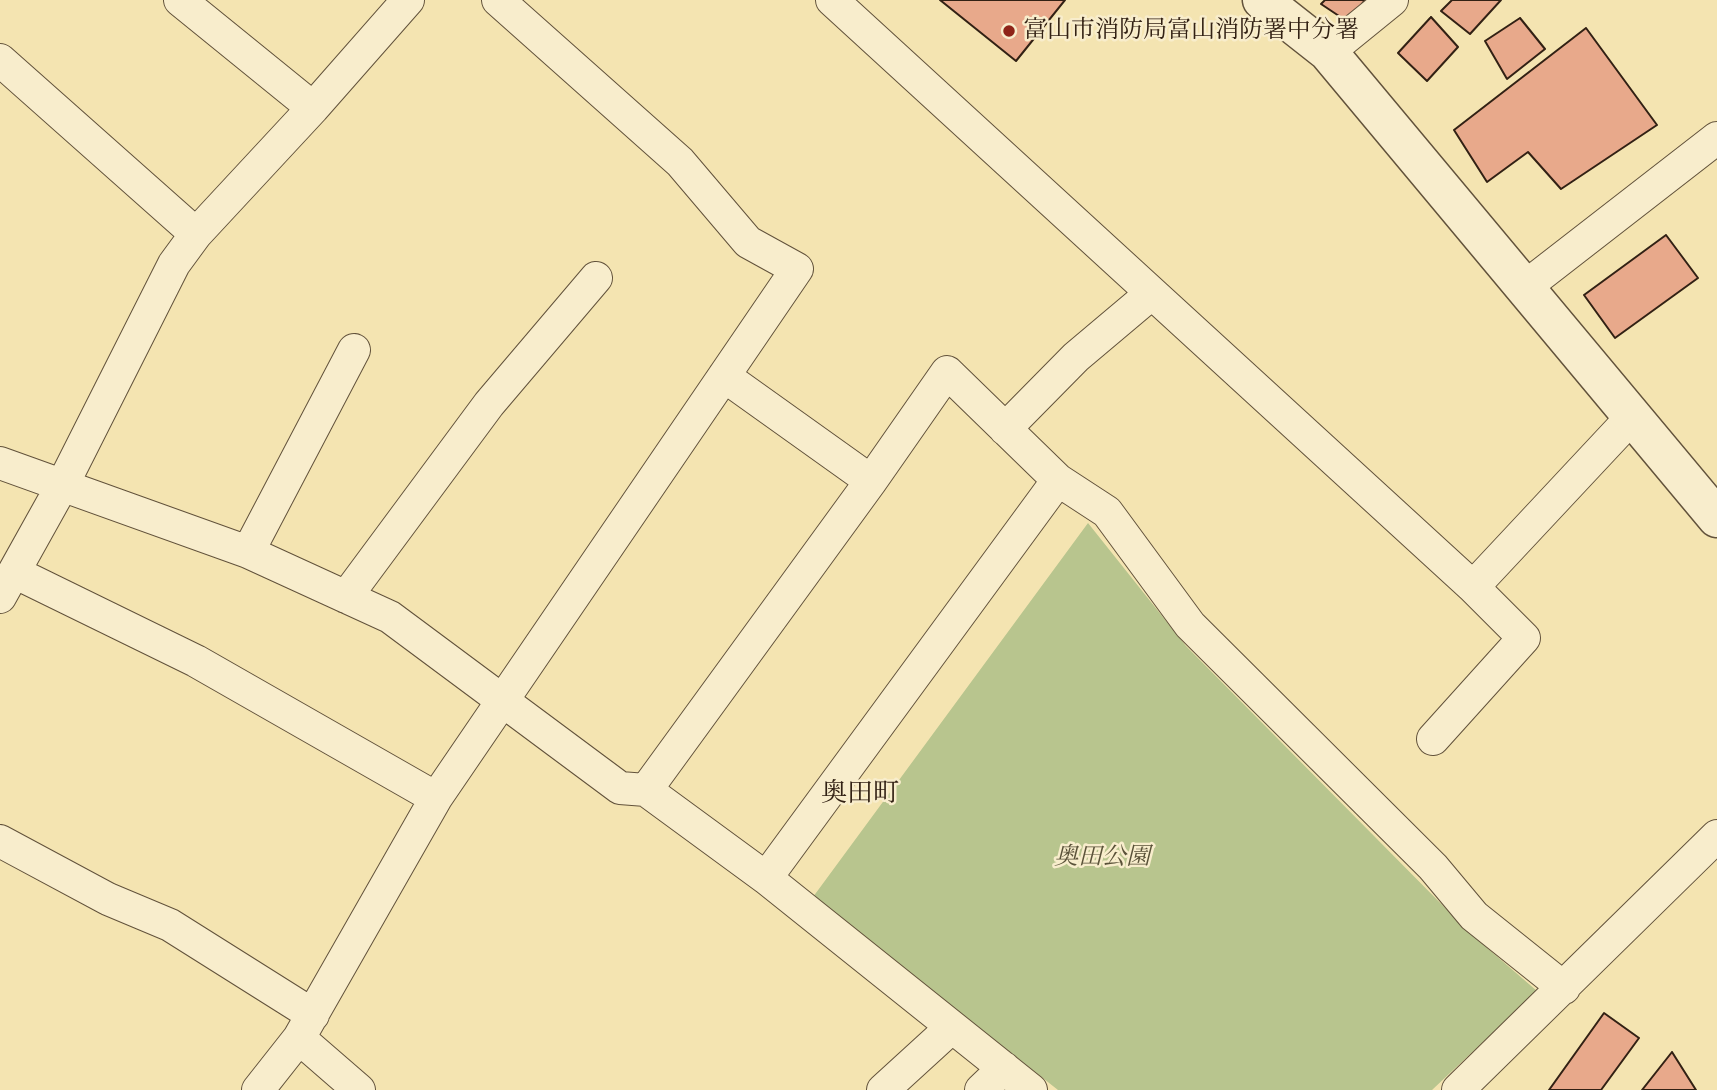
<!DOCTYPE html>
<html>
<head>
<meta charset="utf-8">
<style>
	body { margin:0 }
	canvas { display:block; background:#f4e4b1 }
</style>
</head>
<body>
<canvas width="1717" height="1090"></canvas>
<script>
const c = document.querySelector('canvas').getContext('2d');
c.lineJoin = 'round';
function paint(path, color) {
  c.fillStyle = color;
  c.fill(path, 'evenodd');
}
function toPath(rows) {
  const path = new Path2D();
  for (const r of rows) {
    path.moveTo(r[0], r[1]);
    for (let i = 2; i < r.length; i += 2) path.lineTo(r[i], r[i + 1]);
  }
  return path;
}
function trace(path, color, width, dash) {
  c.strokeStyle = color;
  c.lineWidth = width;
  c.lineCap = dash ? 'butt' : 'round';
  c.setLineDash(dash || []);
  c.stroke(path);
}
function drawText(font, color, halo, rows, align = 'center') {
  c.font = font + ' "IM FELL French Canon","Noto Serif JP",serif';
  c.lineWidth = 5;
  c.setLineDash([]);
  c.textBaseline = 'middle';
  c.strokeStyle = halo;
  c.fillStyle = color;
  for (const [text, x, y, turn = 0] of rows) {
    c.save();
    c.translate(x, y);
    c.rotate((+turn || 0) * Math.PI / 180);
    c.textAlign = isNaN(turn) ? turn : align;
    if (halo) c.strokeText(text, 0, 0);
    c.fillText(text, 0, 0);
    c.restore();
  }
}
paint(toPath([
	[1088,523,1186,646,1471,934,1537,991,1432,1090,1058,1090,813,897]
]), '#b8c58e');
const building = toPath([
	[940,0,1065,0,1016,61,940,0],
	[1325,0,1365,0,1348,22,1321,4,1325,0],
	[1452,0,1501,0,1470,34,1441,11,1452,0],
	[1431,17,1458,47,1427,81,1398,53,1431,17],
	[1520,18,1545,49,1507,79,1485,41,1520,18],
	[1586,28,1657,125,1561,189,1528,152,1487,182,1454,130,1586,28],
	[1666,235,1698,278,1615,338,1584,295,1666,235],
	[1604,1013,1639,1038,1601,1090,1549,1090,1604,1013],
	[1672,1052,1696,1090,1642,1090,1672,1052]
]);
paint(building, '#e8a98b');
trace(building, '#322114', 2);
const minor = toPath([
	[180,0,313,108],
	[832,0,1473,587,1632,417],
	[1328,52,1392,0],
	[0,60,196,234],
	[1525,287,1717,138],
	[724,376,871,481],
	[1005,429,1076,357,1152,293],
	[0,463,248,552,390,617,620,788,646,790,766,878,1031,1090],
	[248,552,354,350],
	[14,572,196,661,436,798],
	[0,597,63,484,174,264,196,234,313,108,408,0],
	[346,597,489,404,596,278],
	[1433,739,1524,638,1473,587],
	[646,790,871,481,947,372,1058,480,1107,512,1190,625,1433,867,1474,916,1564,988],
	[0,841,108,899,170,925,313,1015],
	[766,878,1058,480],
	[299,1038,359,1090],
	[258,1090,299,1038,436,798,797,269,748,242,680,162,498,0],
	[883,1090,952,1027],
	[981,1090,1004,1068],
	[1458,1090,1717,836]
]);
const tertiary = toPath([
	[1262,0,1328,52,1717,518]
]);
trace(minor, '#62523b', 34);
trace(tertiary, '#62523b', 41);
trace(minor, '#f8edcc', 32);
trace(tertiary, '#f8edcc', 38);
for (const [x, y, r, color] of [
	[1009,31,7,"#8f2418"]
]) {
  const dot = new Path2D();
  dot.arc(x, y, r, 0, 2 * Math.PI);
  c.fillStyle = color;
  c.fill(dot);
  trace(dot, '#f8edcc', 2.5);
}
drawText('24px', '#322114', '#f8edcc', [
	["富山市消防局富山消防署中分署",1023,31]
], 'left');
drawText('italic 24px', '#5a5239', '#f8edcc', [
	["奥田公園",1102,858]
]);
drawText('26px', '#322114', '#f8edcc', [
	["奥田町",860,795]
]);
</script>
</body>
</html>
